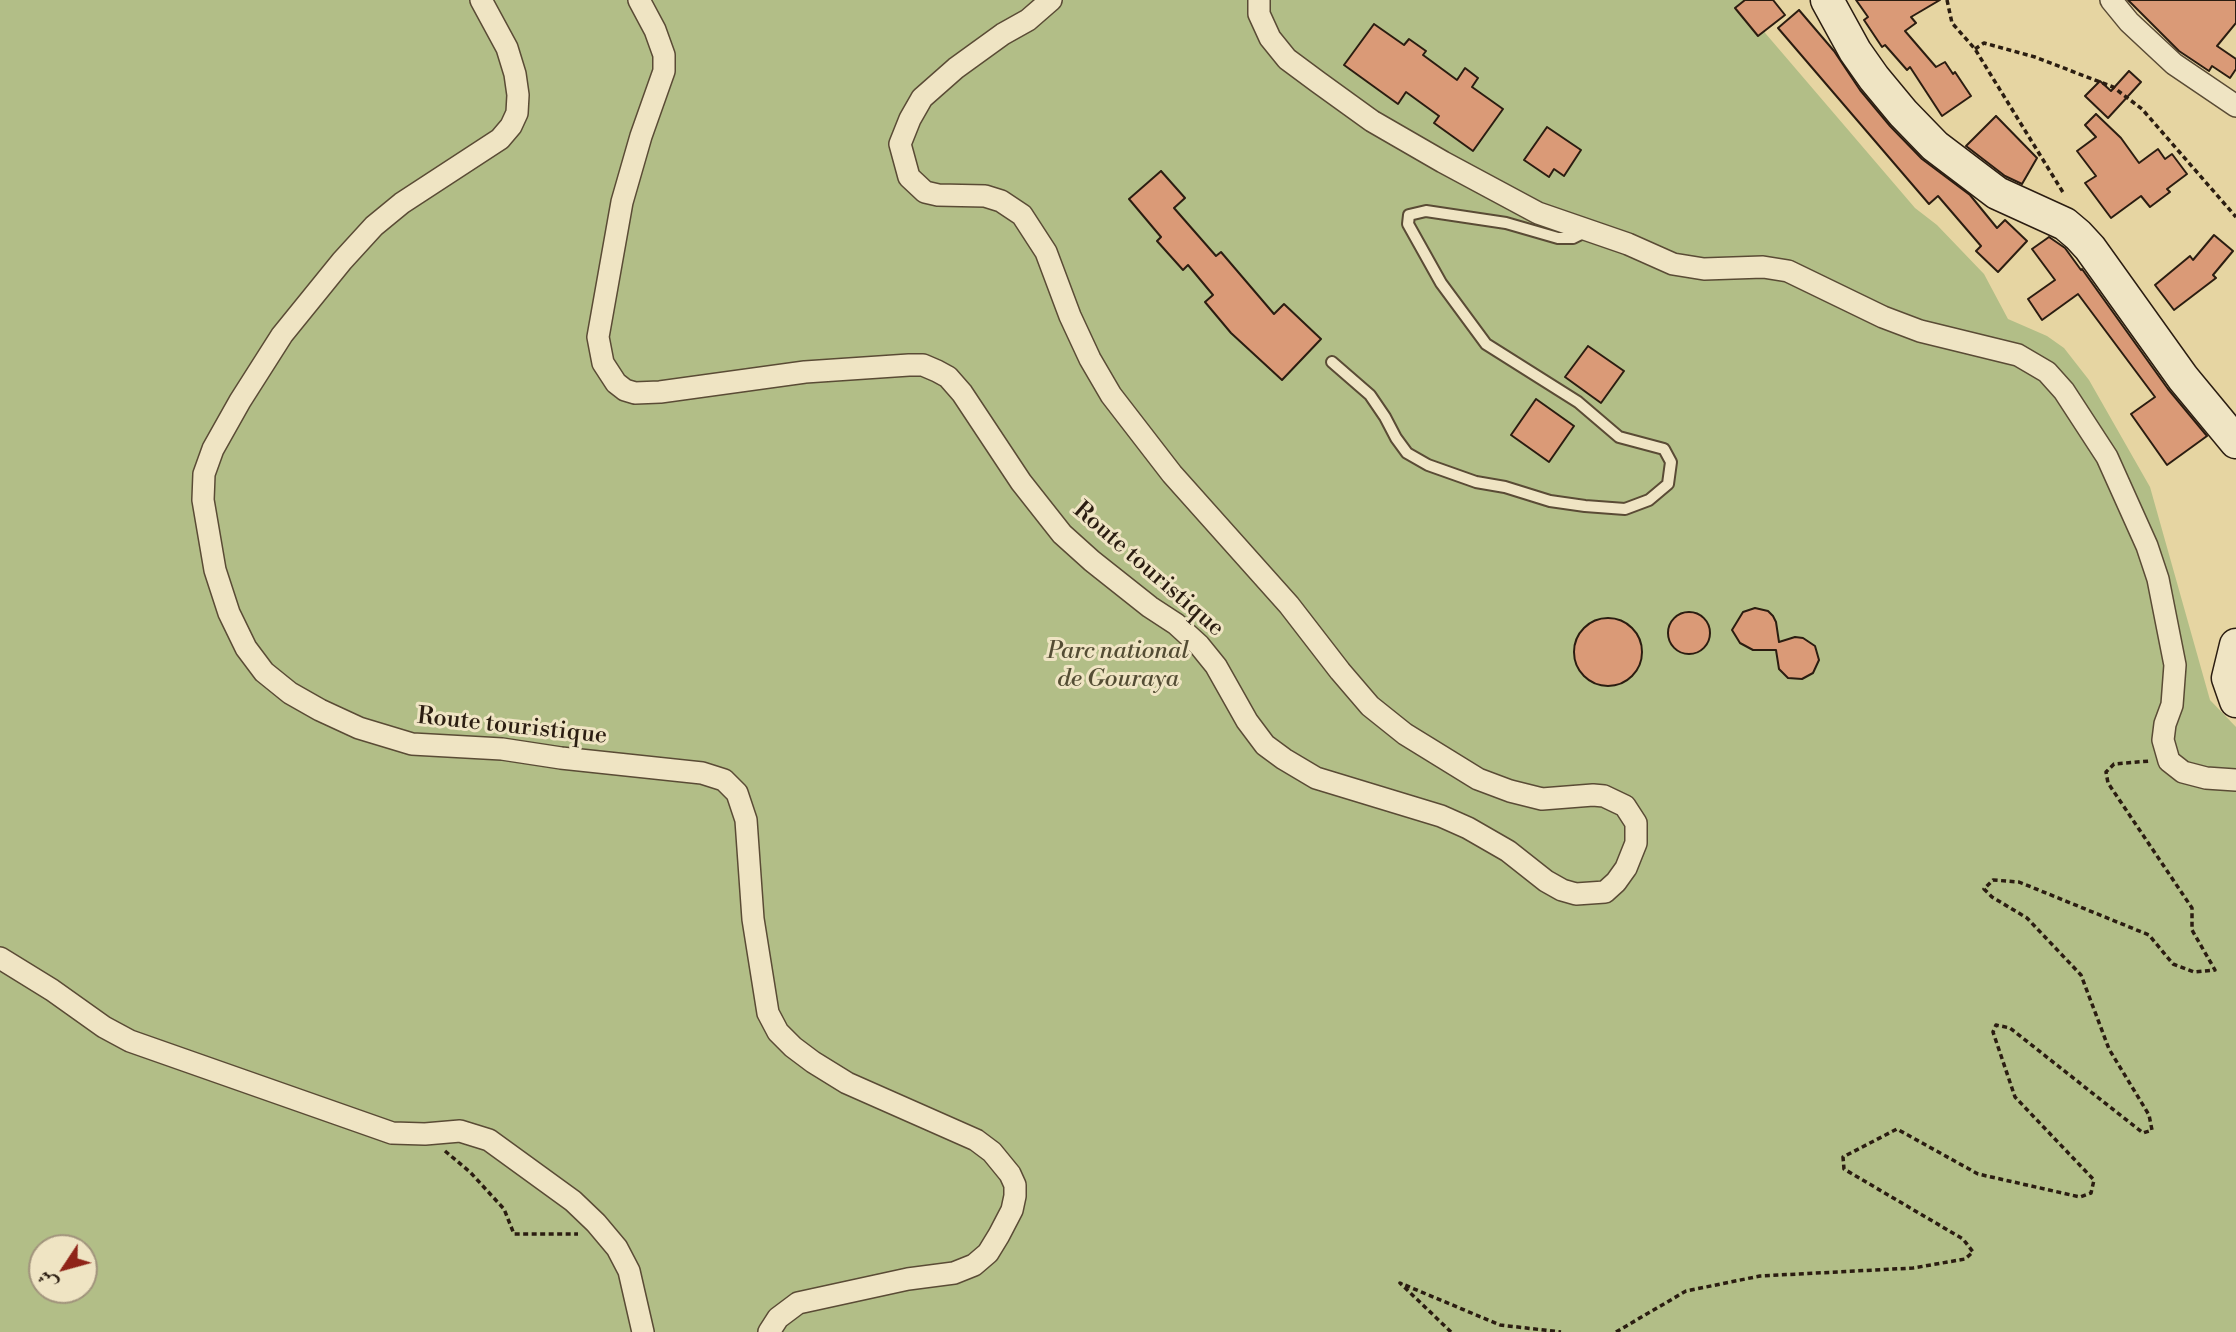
<!DOCTYPE html>
<html>
<head>
<meta charset="utf-8">
<style>
	body { margin:0 }
	#map { position:relative; width:2236px; height:1332px; overflow:hidden; background:#e6d5a2; font-family:"Libre Bodoni",Amiri,serif }
	canvas { display:block }
	.north { position:absolute; left:28px; top:1234px; width:70px; height:70px; box-sizing:border-box; background:#efe4c3; border:2px solid #a1947c; border-radius:50%; rotate:234deg; font-size:19px; font-weight:700; line-height:28px; text-align:center; color:#2b1d11 }
	.north::after { content:''; display:block; margin:auto; width:24px; height:32px; background:#8f2418; clip-path:polygon(50% 0,100% 100%,50% 72%,0 100%) }
</style>
</head>
<body>
<div id="map">
<canvas width="2236" height="1332"></canvas>
<div class="north">ش</div>
</div>
<script>
const c = document.querySelector('canvas').getContext('2d');
c.lineJoin = 'round';
function paint(path, color) {
  c.fillStyle = color;
  c.fill(path, 'evenodd');
}
function toPath(rows) {
  const path = new Path2D();
  for (const r of rows) {
    if (r.length === 3) {
      path.moveTo(r[0] + r[2], r[1]);
      path.arc(r[0], r[1], r[2], 0, 2 * Math.PI);
      continue;
    }
    path.moveTo(r[0], r[1]);
    for (let i = 2; i < r.length; i += 2) path.lineTo(r[i], r[i + 1]);
  }
  return path;
}
function trace(path, color, width, dash) {
  c.strokeStyle = color;
  c.lineWidth = width;
  c.lineCap = dash ? 'butt' : 'round';
  c.setLineDash(dash || []);
  c.stroke(path);
}
function drawText(font, color, halo, rows, align = 'center') {
  c.font = font + ' "Libre Bodoni",serif';
  c.lineWidth = 6;
  c.setLineDash([]);
  c.textBaseline = 'middle';
  c.strokeStyle = halo;
  c.fillStyle = color;
  for (const [text, x, y, turn = 0] of rows) {
    c.save();
    c.translate(x, y);
    c.rotate((+turn || 0) * Math.PI / 180);
    c.textAlign = isNaN(turn) ? turn : align;
    if (halo) c.strokeText(text, 0, 0);
    c.fillText(text, 0, 0);
    c.restore();
  }
}
paint(toPath([
	[0,0,1743,0,1745,7,1766,34,1915,208,1937,225,1984,274,2008,319,2047,336,2064,348,2089,380,2150,487,2210,700,2236,727,2236,1332,0,1332],
	[42,1248,84,1248,84,1290,42,1290]
]), '#b2be87');
const building = toPath([
	[1745,0,1773,0,1785,15,1758,36,1735,8,1745,0],
	[1856,0,1940,0,1911,17,1916,23,1905,31,1936,67,1945,62,1953,74,1955,72,1971,96,1942,116,1910,67,1907,70,1885,45,1882,47,1864,20,1868,17,1856,0],
	[2128,0,2236,0,2236,23,2217,46,2236,59,2236,69,2230,78,2212,66,2209,71,2179,51,2128,0],
	[1799,10,1834,51,1860,90,1890,126,1922,159,1970,195,1997,228,2005,220,2027,241,1998,272,1976,251,1981,246,1938,196,1929,204,1778,28,1799,10],
	[1374,24,1404,45,1409,39,1426,51,1423,55,1457,80,1465,68,1478,78,1472,87,1503,109,1473,151,1434,123,1439,116,1406,92,1398,104,1344,65,1374,24],
	[2129,71,2141,82,2108,118,2085,96,2100,81,2111,91,2129,71],
	[2096,114,2121,138,2139,163,2158,149,2165,159,2172,154,2187,174,2167,189,2170,192,2150,207,2141,196,2111,218,2085,183,2096,176,2077,151,2096,137,2085,125,2096,114],
	[1996,116,2037,158,2022,184,2005,176,1966,146,1996,116],
	[1547,127,1581,150,1564,176,1554,169,1549,177,1524,160,1547,127],
	[1161,171,1185,198,1174,208,1216,256,1221,252,1274,314,1284,304,1321,339,1282,380,1231,333,1205,302,1213,295,1188,265,1183,270,1157,241,1161,237,1129,199,1161,171],
	[2214,235,2233,251,2213,275,2216,278,2174,310,2155,285,2190,256,2193,260,2214,235],
	[2049,237,2065,248,2081,270,2082,269,2168,389,2207,436,2167,465,2131,414,2155,397,2078,294,2042,320,2028,299,2055,280,2032,249,2049,237],
	[1588,346,1624,371,1601,403,1565,377,1588,346],
	[1536,399,1574,426,1549,462,1511,435,1536,399],
	[1755,608,1768,611,1773,616,1776,622,1779,642,1795,637,1803,638,1815,646,1819,660,1813,673,1802,679,1788,678,1779,669,1776,650,1753,650,1740,643,1732,630,1743,612,1755,608],
	[1689,633,21],
	[1608,652,34]
]);
paint(building, '#da9a77');
trace(building, '#2b1d11', 2);
const service = toPath([
	[1332,362,1370,395,1385,417,1396,438,1407,453,1428,465,1476,482,1505,487,1550,501,1585,506,1625,509,1649,500,1668,484,1671,462,1664,449,1619,437,1578,402,1486,344,1441,283,1408,224,1409,215,1426,211,1506,223,1558,238,1573,238,1587,231]
]);
const minor = toPath([
	[481,0,507,48,515,74,518,95,517,113,511,126,500,139,402,203,374,226,342,261,282,335,240,401,213,449,204,474,203,500,215,570,229,613,246,648,264,672,290,693,320,710,359,728,412,744,502,749,561,758,702,773,724,780,737,793,746,820,753,919,768,1013,778,1032,793,1047,813,1062,847,1083,976,1140,992,1152,1010,1174,1015,1185,1015,1196,1012,1210,999,1235,988,1253,974,1265,954,1273,908,1279,798,1303,778,1318,769,1332],
	[639,0,655,30,664,55,664,71,641,136,622,202,598,337,603,363,616,383,625,390,635,393,660,392,805,372,909,365,923,365,937,371,948,377,962,393,1021,482,1062,534,1092,561,1150,607,1176,624,1199,645,1216,666,1247,721,1265,745,1284,759,1316,778,1441,816,1468,828,1508,851,1546,881,1562,890,1576,894,1605,892,1616,882,1626,868,1636,843,1636,823,1625,806,1604,796,1593,795,1542,799,1510,791,1478,779,1405,734,1370,706,1340,671,1289,605,1172,474,1111,395,1090,359,1070,316,1046,252,1022,215,1001,201,985,196,938,195,925,192,909,177,900,144,910,119,922,98,956,68,1003,34,1028,20,1051,0],
	[1259,0,1259,14,1270,38,1287,59,1318,82,1372,121,1443,162,1538,213,1628,244,1673,264,1704,269,1763,267,1788,271,1883,317,1920,331,2018,355,2047,372,2064,391,2107,457,2147,546,2158,579,2175,665,2172,705,2165,724,2163,740,2169,761,2183,772,2206,778,2236,780],
	[2111,0,2129,22,2174,64,2236,106],
	[0,958,52,990,104,1027,130,1041,392,1133,425,1134,460,1131,489,1140,573,1201,596,1223,617,1248,629,1271,643,1332]
]);
const secondary = toPath([
	[1827,0,1855,51,1874,78,1903,113,1935,146,1997,193,2065,224,2078,235,2090,248,2183,378,2236,442],
	[2236,645,2228,678,2236,701]
]);
trace(service, '#5a4b35', 14);
trace(minor, '#5a4b35', 24);
trace(secondary, '#2b1d11', 35);
trace(toPath([
	[1947,0,1952,23,1975,49,2064,194],
	[1975,49,1984,43,2035,57,2113,87,2142,109,2236,217],
	[445,1151,470,1172,504,1209,514,1234,578,1234],
	[1451,1332,1400,1283,1500,1325,1561,1332],
	[1616,1332,1686,1291,1760,1276,1913,1268,1965,1259,1973,1252,1963,1239,1844,1169,1843,1157,1897,1129,1978,1174,2080,1197,2091,1193,2094,1180,2015,1097,1993,1032,1996,1025,2010,1028,2143,1133,2152,1130,2149,1115,2109,1049,2081,975,2027,918,1992,897,1984,889,1993,880,2019,882,2149,935,2173,964,2194,972,2215,970,2192,930,2192,908,2108,783,2106,772,2114,764,2150,761]
]), '#2b1d11', 3.5, [5, 3.5]);
trace(service, '#efe4c3', 10);
trace(minor, '#efe4c3', 21);
trace(secondary, '#efe4c3', 32);
drawText('24px', '#2b1d11', '#efe4c3', [
	["Route touristique",1148,570,41],
	["Route touristique",512,727,6]
]);
drawText('italic 24px', '#544d34', '#efe4c3', [
	["Parc national",1118,652],
	["de Gouraya",1118,680]
]);
</script>
</body>
</html>
